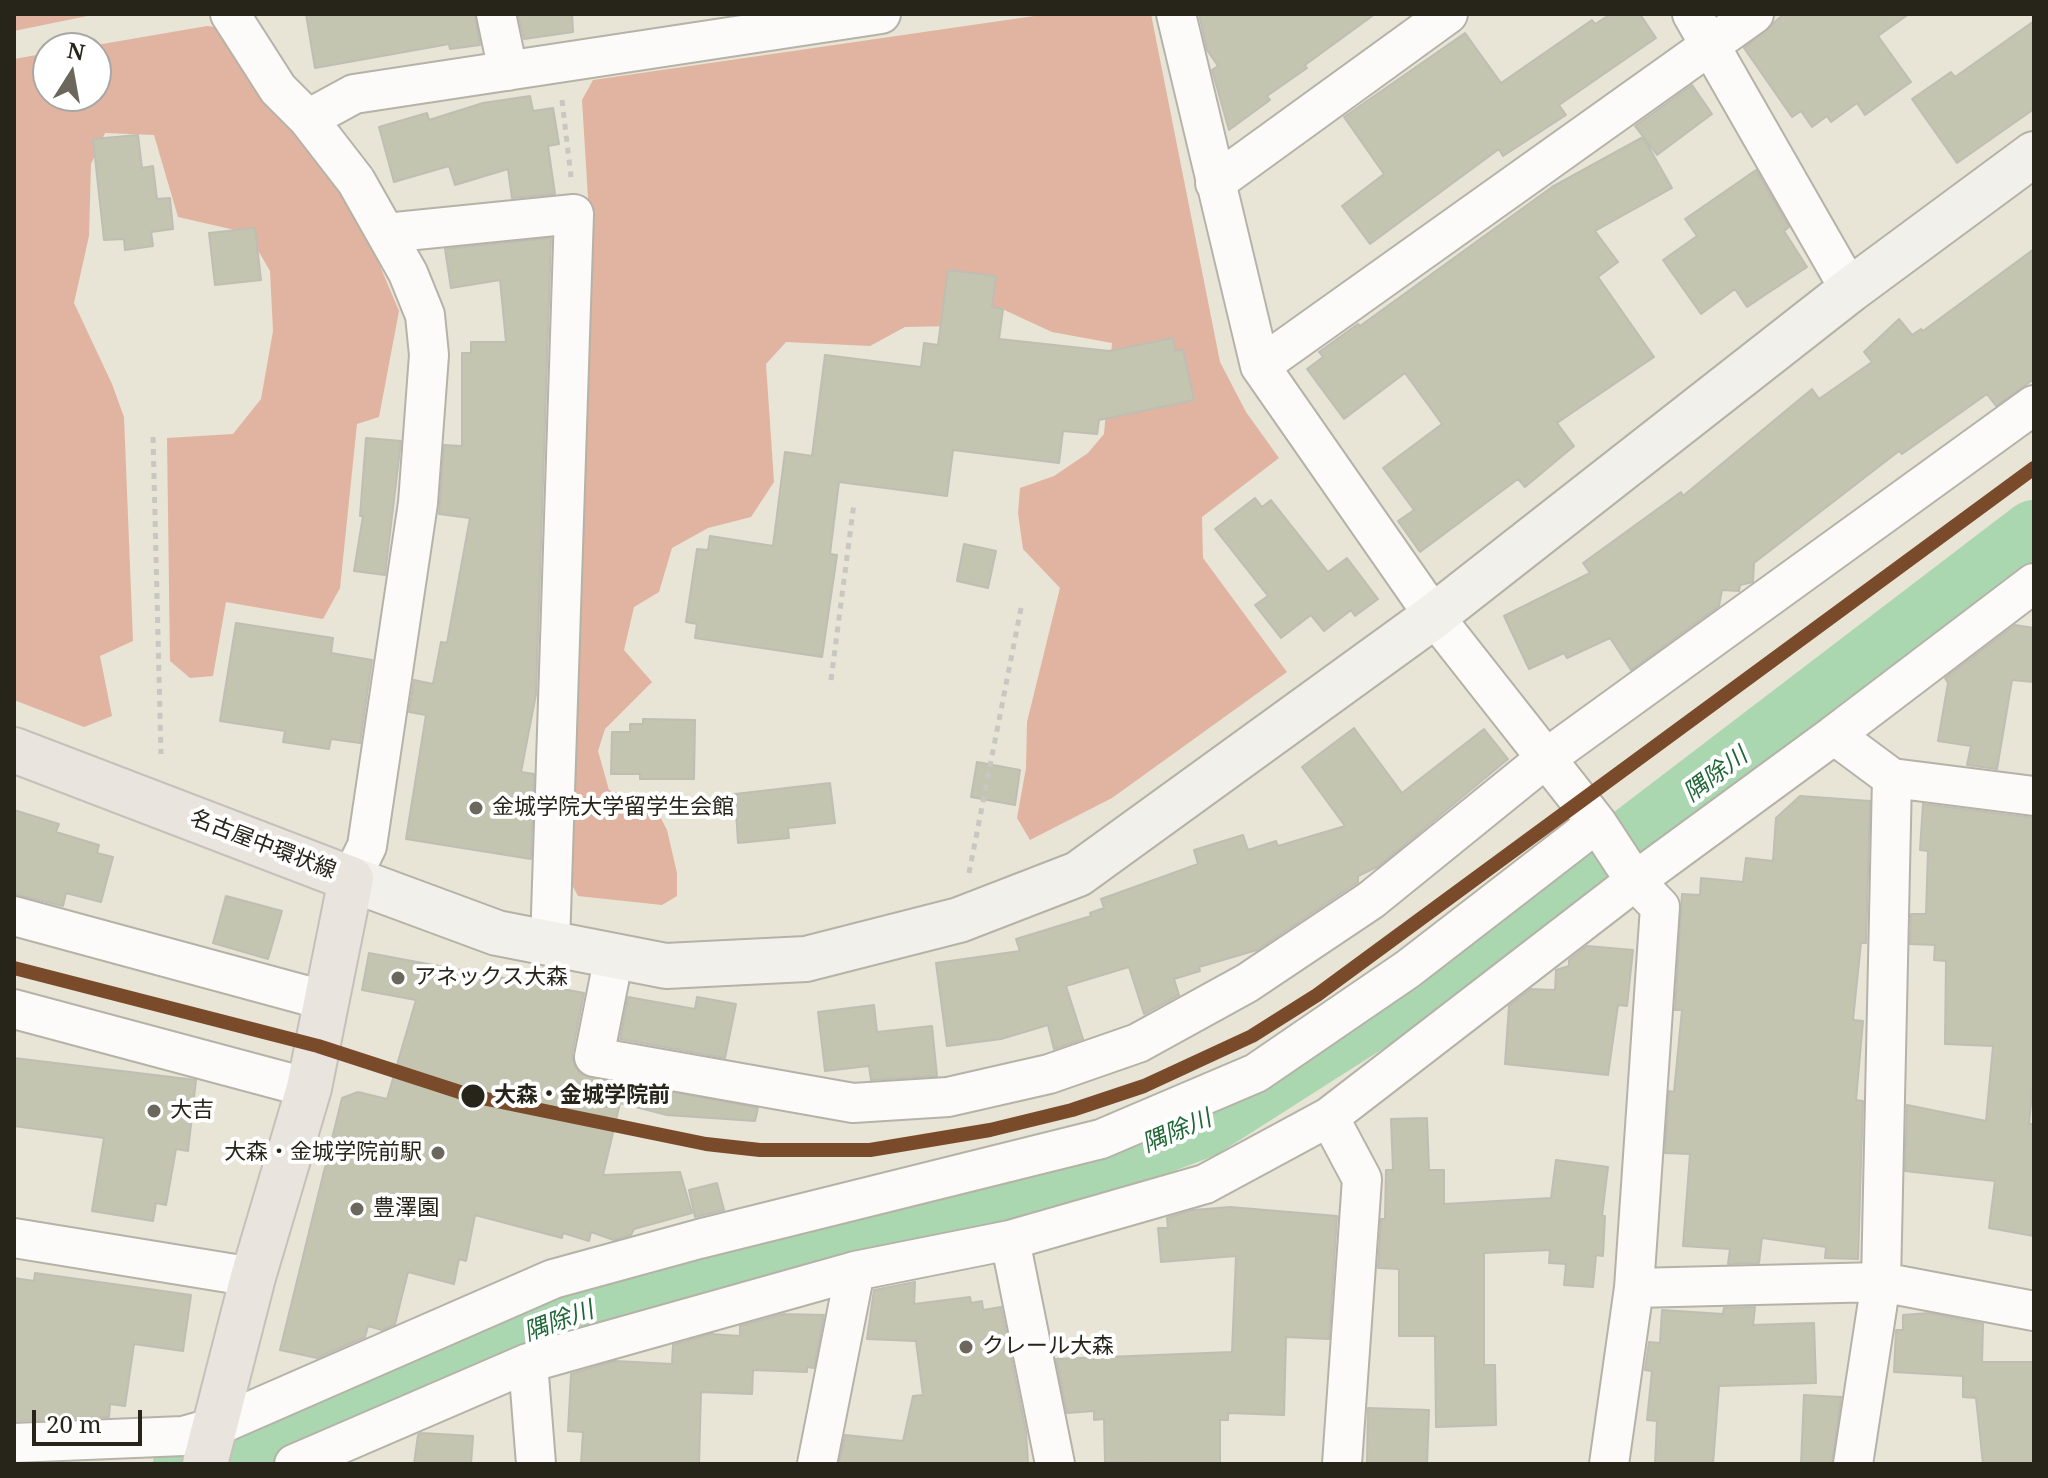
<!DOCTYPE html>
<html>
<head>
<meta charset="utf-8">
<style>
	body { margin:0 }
	#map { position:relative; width:2048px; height:1478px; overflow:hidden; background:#e8e4d6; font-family:"Noto Serif",serif }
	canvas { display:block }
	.frame { position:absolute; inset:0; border:16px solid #27241a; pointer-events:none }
	.north { position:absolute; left:32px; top:32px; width:80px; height:80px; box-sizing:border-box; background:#fff; border:2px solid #a9a7a3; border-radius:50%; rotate:11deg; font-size:22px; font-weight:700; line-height:32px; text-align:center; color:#27241a }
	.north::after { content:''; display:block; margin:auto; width:28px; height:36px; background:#6b675c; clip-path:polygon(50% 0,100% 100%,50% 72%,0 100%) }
	.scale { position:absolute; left:32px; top:1410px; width:110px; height:36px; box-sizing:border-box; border:4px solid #27241a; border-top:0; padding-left:10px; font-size:24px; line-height:28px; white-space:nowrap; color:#27241a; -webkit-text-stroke:6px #fff; paint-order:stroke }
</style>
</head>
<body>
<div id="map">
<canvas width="2048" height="1478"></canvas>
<div class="frame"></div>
<div class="north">N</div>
<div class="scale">20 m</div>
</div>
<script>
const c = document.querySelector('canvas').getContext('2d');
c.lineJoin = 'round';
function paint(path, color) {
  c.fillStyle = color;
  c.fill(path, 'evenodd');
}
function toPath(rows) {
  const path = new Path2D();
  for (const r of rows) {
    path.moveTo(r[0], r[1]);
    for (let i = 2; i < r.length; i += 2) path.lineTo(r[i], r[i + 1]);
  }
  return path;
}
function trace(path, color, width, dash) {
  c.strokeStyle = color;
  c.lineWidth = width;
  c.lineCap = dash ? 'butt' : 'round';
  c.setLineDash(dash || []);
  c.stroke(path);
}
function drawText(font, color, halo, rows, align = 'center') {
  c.font = font + ' "Noto Serif","Noto Sans JP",serif';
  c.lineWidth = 8;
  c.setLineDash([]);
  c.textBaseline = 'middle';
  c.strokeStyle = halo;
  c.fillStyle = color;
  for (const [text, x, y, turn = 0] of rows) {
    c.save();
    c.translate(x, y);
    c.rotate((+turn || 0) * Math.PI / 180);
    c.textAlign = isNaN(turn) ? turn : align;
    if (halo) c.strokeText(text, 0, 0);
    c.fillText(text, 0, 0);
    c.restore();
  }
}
paint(toPath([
	[14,14,97,14,14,31],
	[1048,14,1151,14,1220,362,1246,412,1279,458,1202,517,1203,558,1287,672,1112,798,1030,840,1017,818,1026,768,1027,722,1060,588,1023,549,1018,513,1020,488,1054,476,1088,453,1104,434,1112,343,1052,332,1000,308,976,309,955,326,905,327,870,346,786,342,766,364,774,482,751,517,708,528,672,548,659,592,634,607,624,650,652,682,605,729,598,751,609,790,654,805,667,830,677,873,677,896,662,905,578,896,566,874,588,198,582,100,593,80],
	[207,26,234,29,350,195,399,311,379,417,357,424,340,588,323,619,226,602,213,676,190,678,170,661,167,438,233,434,261,399,273,331,270,271,248,233,178,217,154,135,105,133,91,164,89,236,74,303,112,384,124,417,133,641,100,656,112,716,84,727,14,700,14,59,48,53,48,96,96,96,96,48,79,48]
]), '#e0b4a0');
trace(toPath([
	[186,1464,229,1456,333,1410,581,1310,687,1290,950,1220,1202,1125,1544,907,2034,533]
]), '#aad7af', 66);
const building = toPath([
	[306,14,475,14,480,45,450,49,449,44,315,68,306,14],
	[518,14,572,14,573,32,524,39,518,14],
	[1199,14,1375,14,1305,65,1307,68,1267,96,1270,100,1229,130,1212,70,1218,66,1207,50,1199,14],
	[1611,14,1640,14,1656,38,1559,105,1566,115,1503,156,1499,149,1370,244,1342,206,1384,174,1344,117,1465,33,1501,83,1592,20,1595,24,1611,14],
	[1784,14,1909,14,1878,36,1911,82,1865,115,1857,103,1831,122,1827,116,1812,127,1801,111,1792,117,1744,48,1784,14],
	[2034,21,2034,109,1957,163,1912,99,1951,72,1955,77,2034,21],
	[1692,85,1712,114,1657,155,1635,126,1692,85],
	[530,96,533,111,553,108,559,144,548,146,555,194,512,198,508,169,455,185,449,166,394,182,379,127,427,113,429,120,483,103,530,96],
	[138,135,142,168,153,166,157,199,170,198,173,229,151,232,153,246,125,250,124,239,104,240,93,139,138,135],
	[1643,137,1672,188,1595,231,1618,262,1598,277,1654,357,1557,423,1574,446,1525,487,1518,479,1420,552,1398,521,1414,510,1383,468,1442,424,1405,373,1344,419,1307,369,1323,357,1319,352,1358,324,1360,326,1552,187,1643,137],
	[1756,170,1789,227,1784,231,1807,267,1747,307,1735,289,1701,314,1663,260,1697,236,1685,219,1756,170],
	[255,228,261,280,215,285,209,233,255,228],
	[551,238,536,694,521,772,534,774,531,859,406,839,426,715,409,712,414,680,433,684,441,642,447,643,470,518,439,514,444,445,462,446,462,353,471,353,471,342,506,342,500,280,451,288,445,249,551,238],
	[2034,249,2034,379,1996,406,1987,394,1902,454,1899,451,1754,563,1753,582,1740,585,1739,591,1722,590,1719,606,1631,670,1610,638,1567,658,1564,653,1529,669,1504,616,1590,573,1583,563,1681,492,1683,496,1812,389,1819,399,1872,362,1864,352,1899,319,1912,335,1921,329,1923,331,2034,249],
	[948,270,996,276,992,307,1003,309,999,339,1109,351,1173,338,1175,351,1183,349,1194,400,1099,420,1097,434,1063,431,1059,463,953,450,947,496,839,482,830,554,837,555,822,657,695,638,697,624,686,622,697,549,708,550,710,536,773,546,785,452,812,456,825,355,921,367,924,343,938,345,948,270],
	[366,438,401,441,385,575,354,571,363,516,360,516,366,438],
	[1255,498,1262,507,1271,500,1328,572,1347,558,1378,599,1355,616,1351,610,1324,631,1311,615,1281,638,1255,605,1268,596,1215,529,1255,498],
	[964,544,996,551,988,588,957,581,964,544],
	[236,623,333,638,331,653,372,660,360,743,331,739,329,749,283,742,285,731,220,721,236,623],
	[2015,625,2034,628,2034,682,2012,680,1997,769,1967,765,1971,746,1938,741,1948,683,1945,678,2015,625],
	[643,719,695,720,694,779,640,779,640,774,611,774,612,732,630,732,630,724,643,724,643,719],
	[1354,728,1402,793,1484,729,1508,759,1379,866,1358,876,1358,882,1257,950,1199,967,1200,971,1174,979,1179,995,1144,1014,1129,967,1066,986,1083,1039,1054,1049,1048,1025,1001,1039,947,1046,936,963,1020,951,1016,939,1091,916,1090,913,1104,908,1101,899,1198,864,1194,850,1243,835,1248,850,1276,841,1278,846,1345,826,1302,767,1354,728],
	[977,762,1020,770,1015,805,971,797,977,762],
	[830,783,835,823,788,828,789,838,738,843,735,794,830,783],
	[1800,796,1870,801,1866,943,1861,943,1853,1020,1863,1021,1856,1100,1863,1101,1858,1259,1825,1258,1826,1247,1762,1238,1759,1263,1728,1264,1730,1249,1683,1246,1690,1154,1665,1153,1669,1091,1674,1092,1682,1010,1675,1010,1682,894,1700,895,1701,878,1743,882,1746,858,1773,861,1776,818,1800,796],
	[1923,804,2034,818,2034,1074,2029,1124,2034,1124,2034,1236,1989,1228,1995,1181,1905,1171,1907,1105,1986,1121,1993,1046,1945,1044,1946,961,1934,960,1935,945,1910,944,1911,914,1926,914,1928,851,1920,850,1923,804],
	[14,810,59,824,56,832,99,845,97,853,113,857,101,902,66,893,63,906,14,894,14,810],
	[226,896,282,911,268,959,213,943,226,896],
	[1587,946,1633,950,1627,1006,1618,1005,1608,1075,1505,1064,1509,1006,1531,989,1555,990,1556,970,1569,966,1569,960,1587,946],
	[369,953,584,993,572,1054,574,1065,580,1074,758,1108,755,1121,667,1115,620,1103,603,1175,680,1172,692,1213,634,1229,631,1235,614,1240,591,1232,589,1241,563,1233,562,1238,475,1215,466,1261,459,1259,454,1284,408,1272,395,1324,382,1330,368,1326,365,1337,317,1358,280,1350,342,1098,358,1092,387,1099,416,1000,362,990,369,953],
	[628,997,695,1009,697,997,736,1004,725,1058,620,1039,628,997],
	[874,1005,877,1032,932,1026,937,1076,871,1080,869,1066,825,1071,818,1012,874,1005],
	[14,1058,196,1080,188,1151,176,1149,166,1205,156,1203,153,1221,92,1211,104,1138,14,1126,14,1058],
	[1427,1118,1429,1170,1444,1170,1444,1204,1551,1198,1556,1160,1608,1167,1602,1216,1605,1216,1603,1256,1596,1255,1593,1287,1564,1285,1566,1264,1549,1263,1550,1250,1484,1253,1484,1365,1495,1365,1496,1425,1436,1427,1435,1336,1399,1336,1399,1269,1378,1268,1381,1219,1385,1219,1386,1170,1393,1170,1391,1119,1427,1118],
	[717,1183,724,1210,695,1217,689,1190,717,1183],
	[1230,1207,1337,1216,1329,1339,1286,1337,1284,1415,1228,1413,1228,1420,1220,1420,1220,1464,1105,1462,1104,1419,1094,1420,1094,1411,1067,1413,1056,1359,1232,1352,1236,1256,1161,1262,1158,1228,1168,1228,1167,1218,1193,1210,1230,1207],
	[35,1273,191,1295,183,1351,134,1344,125,1406,110,1404,109,1417,14,1421,14,1278,34,1281,35,1273],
	[915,1282,914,1304,970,1297,971,1303,982,1301,983,1310,1001,1307,1026,1432,1028,1464,839,1464,845,1435,903,1441,913,1396,923,1395,916,1341,867,1339,874,1290,915,1282],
	[1755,1307,1753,1325,1814,1323,1816,1383,1719,1386,1713,1464,1655,1464,1657,1421,1647,1420,1652,1371,1645,1370,1649,1342,1660,1343,1662,1310,1723,1314,1724,1308,1755,1307],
	[1929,1313,1983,1324,1982,1362,2034,1362,2034,1464,1983,1464,1976,1398,1963,1397,1963,1376,1894,1372,1896,1330,1903,1330,1903,1315,1929,1313],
	[784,1314,824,1315,814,1368,807,1367,807,1372,753,1370,752,1394,701,1392,699,1464,581,1464,583,1432,568,1431,571,1374,615,1361,672,1364,673,1345,711,1334,740,1336,740,1326,784,1314],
	[1804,1395,1841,1397,1832,1464,1801,1464,1804,1395],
	[1368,1408,1429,1410,1427,1464,1367,1464,1368,1408],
	[422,1433,473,1436,471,1464,414,1464,418,1435,422,1433]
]);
paint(building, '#c3c5b1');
trace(building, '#bebeb3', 2);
const street = toPath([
	[230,14,278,89,308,119,356,181,408,273,425,315,429,355,418,503,367,846,351,879],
	[496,14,508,71],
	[1176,14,1260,366,1434,616,1597,823,1635,881,1660,907,1634,1288,1609,1464],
	[1692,14,1850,290],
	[308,119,354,94,881,14],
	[1215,183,1448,14],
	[386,233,574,214,550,944],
	[1260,366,1754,14],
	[1834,735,2034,583],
	[14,916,327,1001],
	[614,956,594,1057,853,1103,948,1097,1049,1074,1138,1043,1247,983,1371,900,1545,759,2034,405],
	[14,1009,309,1088],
	[1329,1117,1362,1179,1342,1464],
	[14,1238,253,1277],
	[1010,1240,1055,1464],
	[1634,1288,1881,1282,2034,1311],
	[528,1363,536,1464],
	[14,1443,183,1436,212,1428,553,1279,699,1239,1101,1139,1256,1073,1408,969,1597,823],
	[294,1464,528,1363,855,1271,1010,1240,1205,1184,1329,1117,1635,881,1834,735,1892,778,2034,796],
	[817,1464,855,1271],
	[1853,1464,1881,1282,1892,778]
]);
const secondary = toPath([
	[351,879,497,933,666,966,806,959,959,920,1078,874,1434,616,1850,290,2034,154]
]);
const primary = toPath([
	[14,750,351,879,309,1088,253,1277,205,1464]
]);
trace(street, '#b5b2a7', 42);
trace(secondary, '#b5b2a7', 48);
trace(primary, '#c4c1ba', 48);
trace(toPath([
	[562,100,571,177],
	[153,437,161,754],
	[831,680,854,503],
	[969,873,1022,603]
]), '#c9c7c1', 5, [6, 6]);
trace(street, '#fcfbf9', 38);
trace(secondary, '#f2f0eb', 44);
trace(primary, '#e9e4de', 44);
trace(toPath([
	[14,968,318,1046,472,1096,706,1144,760,1150,870,1150,990,1130,1072,1110,1144,1086,1252,1036,1317,995,2034,468]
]), '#7a4b2a', 14);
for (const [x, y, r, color] of [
	[476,808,8,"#6b675c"],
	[398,978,8,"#6b675c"],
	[473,1096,13,"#27241a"],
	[154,1111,8,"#6b675c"],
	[438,1153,8,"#6b675c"],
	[357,1209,8,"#6b675c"],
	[966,1347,8,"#6b675c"]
]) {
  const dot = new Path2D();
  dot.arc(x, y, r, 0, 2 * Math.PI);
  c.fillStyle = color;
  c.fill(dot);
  trace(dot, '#fff', 3);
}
drawText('22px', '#27241a', '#fff', [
	["金城学院大学留学生会館",492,808],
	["アネックス大森",414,978],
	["大吉",170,1111],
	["大森・金城学院前駅",422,1153,"right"],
	["豊澤園",373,1209],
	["クレール大森",982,1347]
], 'left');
drawText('22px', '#27241a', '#fff', [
	["名古屋中環状線",263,845,21]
]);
drawText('bold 22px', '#27241a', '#fff', [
	["大森・金城学院前",494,1096]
], 'left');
drawText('italic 24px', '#206737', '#fff', [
	["隅除川",1716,775,-37],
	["隅除川",1177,1132,-23],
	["隅除川",559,1322,-20]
]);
</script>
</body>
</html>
